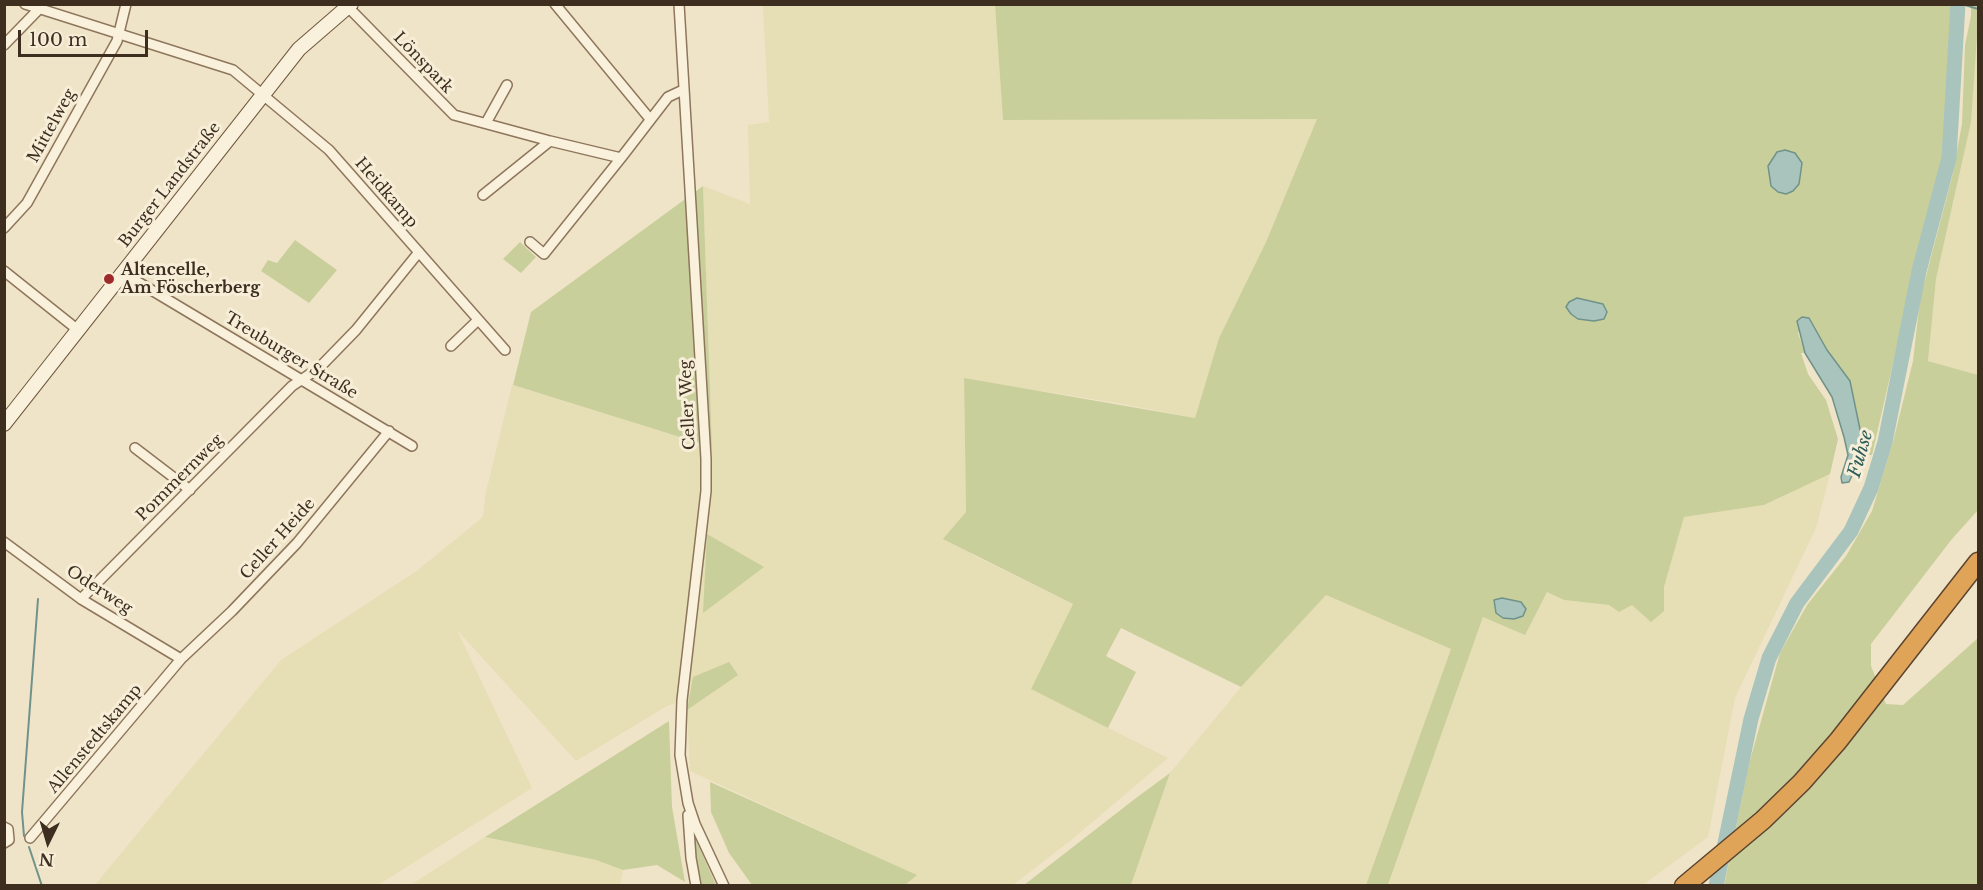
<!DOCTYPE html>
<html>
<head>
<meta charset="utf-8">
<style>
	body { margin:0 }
	#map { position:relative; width:1983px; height:890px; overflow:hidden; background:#f0e4c8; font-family:"Libre Baskerville",serif }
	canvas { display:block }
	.frame { position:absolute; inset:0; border:6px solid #3d2e20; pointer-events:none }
	.north { position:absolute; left:18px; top:812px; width:60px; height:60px; -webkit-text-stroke:4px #f7eed8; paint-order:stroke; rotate:185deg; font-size:16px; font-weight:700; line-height:24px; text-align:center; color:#3d2e20 }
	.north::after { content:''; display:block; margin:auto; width:21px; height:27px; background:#3d2e20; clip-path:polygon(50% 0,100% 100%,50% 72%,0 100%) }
	.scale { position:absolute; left:18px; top:30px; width:130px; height:27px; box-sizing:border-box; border:3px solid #3d2e20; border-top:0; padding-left:8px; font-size:18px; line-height:21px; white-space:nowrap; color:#3d2e20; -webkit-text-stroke:4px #f7eed8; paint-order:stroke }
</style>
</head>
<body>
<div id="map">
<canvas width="1983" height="890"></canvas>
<div class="frame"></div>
<div class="north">N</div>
<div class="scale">100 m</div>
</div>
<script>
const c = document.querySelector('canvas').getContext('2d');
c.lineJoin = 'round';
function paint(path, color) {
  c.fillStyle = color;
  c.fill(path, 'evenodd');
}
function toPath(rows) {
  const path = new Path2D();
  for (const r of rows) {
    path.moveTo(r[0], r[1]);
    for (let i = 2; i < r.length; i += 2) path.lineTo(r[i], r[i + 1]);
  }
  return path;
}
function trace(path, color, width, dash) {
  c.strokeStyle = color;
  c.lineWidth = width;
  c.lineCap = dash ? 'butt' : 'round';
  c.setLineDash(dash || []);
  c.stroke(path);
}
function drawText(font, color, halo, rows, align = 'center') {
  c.font = font + ' "Libre Baskerville",serif';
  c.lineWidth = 6;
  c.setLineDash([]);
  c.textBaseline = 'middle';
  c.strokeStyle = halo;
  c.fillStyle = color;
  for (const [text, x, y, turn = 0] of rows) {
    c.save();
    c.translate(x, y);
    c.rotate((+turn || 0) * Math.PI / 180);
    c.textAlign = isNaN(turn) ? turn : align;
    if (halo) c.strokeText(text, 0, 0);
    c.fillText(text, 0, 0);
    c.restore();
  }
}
paint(toPath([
	[763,5,995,5,1003,120,1317,119,1266,242,1219,338,1195,418,1117,403,964,379,966,512,973,555,1073,604,1031,689,1168,758,1070,841,1013,885,905,885,916,875,690,771,687,710,682,701,667,706,576,761,457,630,532,788,378,885,94,886,281,660,418,570,483,517,486,492,512,385,712,447,703,186,750,204,748,125,769,122],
	[1978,22,1978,375,1928,361,1936,279,1959,177],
	[1830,474,1816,528,1735,698,1708,837,1643,885,1388,886,1483,617,1547,592,1564,600,1609,605,1619,612,1631,605,1664,611,1664,587,1684,517,1764,505],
	[1326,595,1451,649,1366,885,1131,886,1170,773,1241,687],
	[485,837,596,860,623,870,620,885,409,886]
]), '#e6deb5');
paint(toPath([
	[995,5,1956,5,1944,161,1925,224,1872,455,1862,454,1862,439,1850,381,1827,350,1809,319,1798,333,1805,353,1801,353,1808,374,1826,400,1838,439,1830,474,1764,505,1684,517,1664,587,1664,611,1651,622,1632,605,1619,612,1609,605,1564,600,1547,592,1525,635,1483,617,1388,885,1366,885,1451,649,1326,595,1241,687,1121,628,1106,656,1136,672,1108,728,1031,689,1073,604,943,539,966,512,964,378,1195,418,1219,338,1266,242,1317,119,1003,120],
	[1971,5,1978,5,1978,22,1971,122,1936,279,1928,361,1978,375,1978,510,1952,539,1871,644,1871,666,1886,704,1903,705,1978,638,1978,885,1724,886,1749,764,1780,653,1807,605,1846,556,1872,511,1894,438,1913,361,1920,299,1952,177,1962,124,1965,45,1971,16],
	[703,186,712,447,513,385,531,312],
	[295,240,337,270,309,303,261,271,268,260,277,263],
	[520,242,536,257,521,273,503,259],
	[707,534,764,567,703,613],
	[729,662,738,675,687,710,693,677],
	[669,721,672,807,685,882,657,865,623,870,596,860,485,837],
	[1170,773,1131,885,1024,885,1136,798],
	[710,782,917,875,905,885,752,885,729,853,711,812],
	[692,830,701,851,716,885,701,885]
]), '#c9cf9b');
const water = toPath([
	[1785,150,1795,153,1802,163,1799,184,1793,191,1786,194,1778,192,1771,186,1768,166,1777,152,1785,150],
	[1577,298,1603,304,1607,312,1604,319,1594,321,1578,319,1571,314,1566,307,1569,302,1577,298],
	[1802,317,1809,318,1827,350,1850,381,1862,439,1862,454,1849,482,1842,483,1841,477,1848,455,1844,437,1832,397,1805,353,1797,321,1802,317],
	[1502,598,1521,602,1526,609,1523,616,1514,619,1503,618,1496,613,1494,600,1502,598]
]);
paint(water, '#a9c4bc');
trace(water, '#6f938a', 1.5);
trace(toPath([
	[1962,4,1978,9],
	[24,836,22,812,38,599],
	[29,847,42,886]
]), '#6f938a', 2);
trace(toPath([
	[1716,886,1751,719,1769,658,1797,603,1851,531,1871,488,1885,442,1919,271,1949,158,1958,4]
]), '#a9c4bc', 15);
const street = toPath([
	[25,4,233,70,329,150,505,350],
	[555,4,650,119],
	[679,4,706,459,706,491,682,700,680,755,688,803,695,824,724,886],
	[348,7,454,115,550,141,621,158,668,97,683,90],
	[4,45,39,9],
	[486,123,507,85],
	[483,195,550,141],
	[4,228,27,203,117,41,126,4],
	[530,242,544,254,621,158],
	[4,271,78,330],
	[123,273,412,446],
	[451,346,478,320],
	[135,448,190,490],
	[4,542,81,599,181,659],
	[81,599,292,386,319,368,356,330,419,252],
	[688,815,691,858,696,886],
	[4,827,8,829,9,840,4,843],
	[30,838,181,659,232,611,297,543,389,431]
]);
const secondary = toPath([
	[4,424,299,49,351,4]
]);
const highway = toPath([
	[1684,886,1763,820,1802,782,1838,741,1978,562]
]);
trace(street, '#8d765c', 12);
trace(secondary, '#6f573f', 16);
trace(highway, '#5b4430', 21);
trace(street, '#faf1dc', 9);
trace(secondary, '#faf1dc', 14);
trace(highway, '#e0a458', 18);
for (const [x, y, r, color] of [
	[109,279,6,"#9e2a2b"]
]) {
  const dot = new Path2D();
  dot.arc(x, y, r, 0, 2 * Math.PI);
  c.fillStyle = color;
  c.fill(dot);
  trace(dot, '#f7eed8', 2);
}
drawText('16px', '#3d2e20', '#f7eed8', [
	["Lönspark",423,63,46],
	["Mittelweg",52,126,-61],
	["Burger Landstraße",170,185,-52],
	["Heidkamp",386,193,49],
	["Treuburger Straße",291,356,31],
	["Celler Weg",688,405,-93],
	["Pommernweg",180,478,-45],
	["Celler Heide",278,539,-48],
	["Oderweg",99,590,33],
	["Allenstedtskamp",95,739,-50]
]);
drawText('bold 16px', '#3d2e20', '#f7eed8', [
	["Altencelle,",121,270],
	["Am Föscherberg",121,288]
], 'left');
drawText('italic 18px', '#2f5d5a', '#f7eed8', [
	["Fuhse",1861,454,-74]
]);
</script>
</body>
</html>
